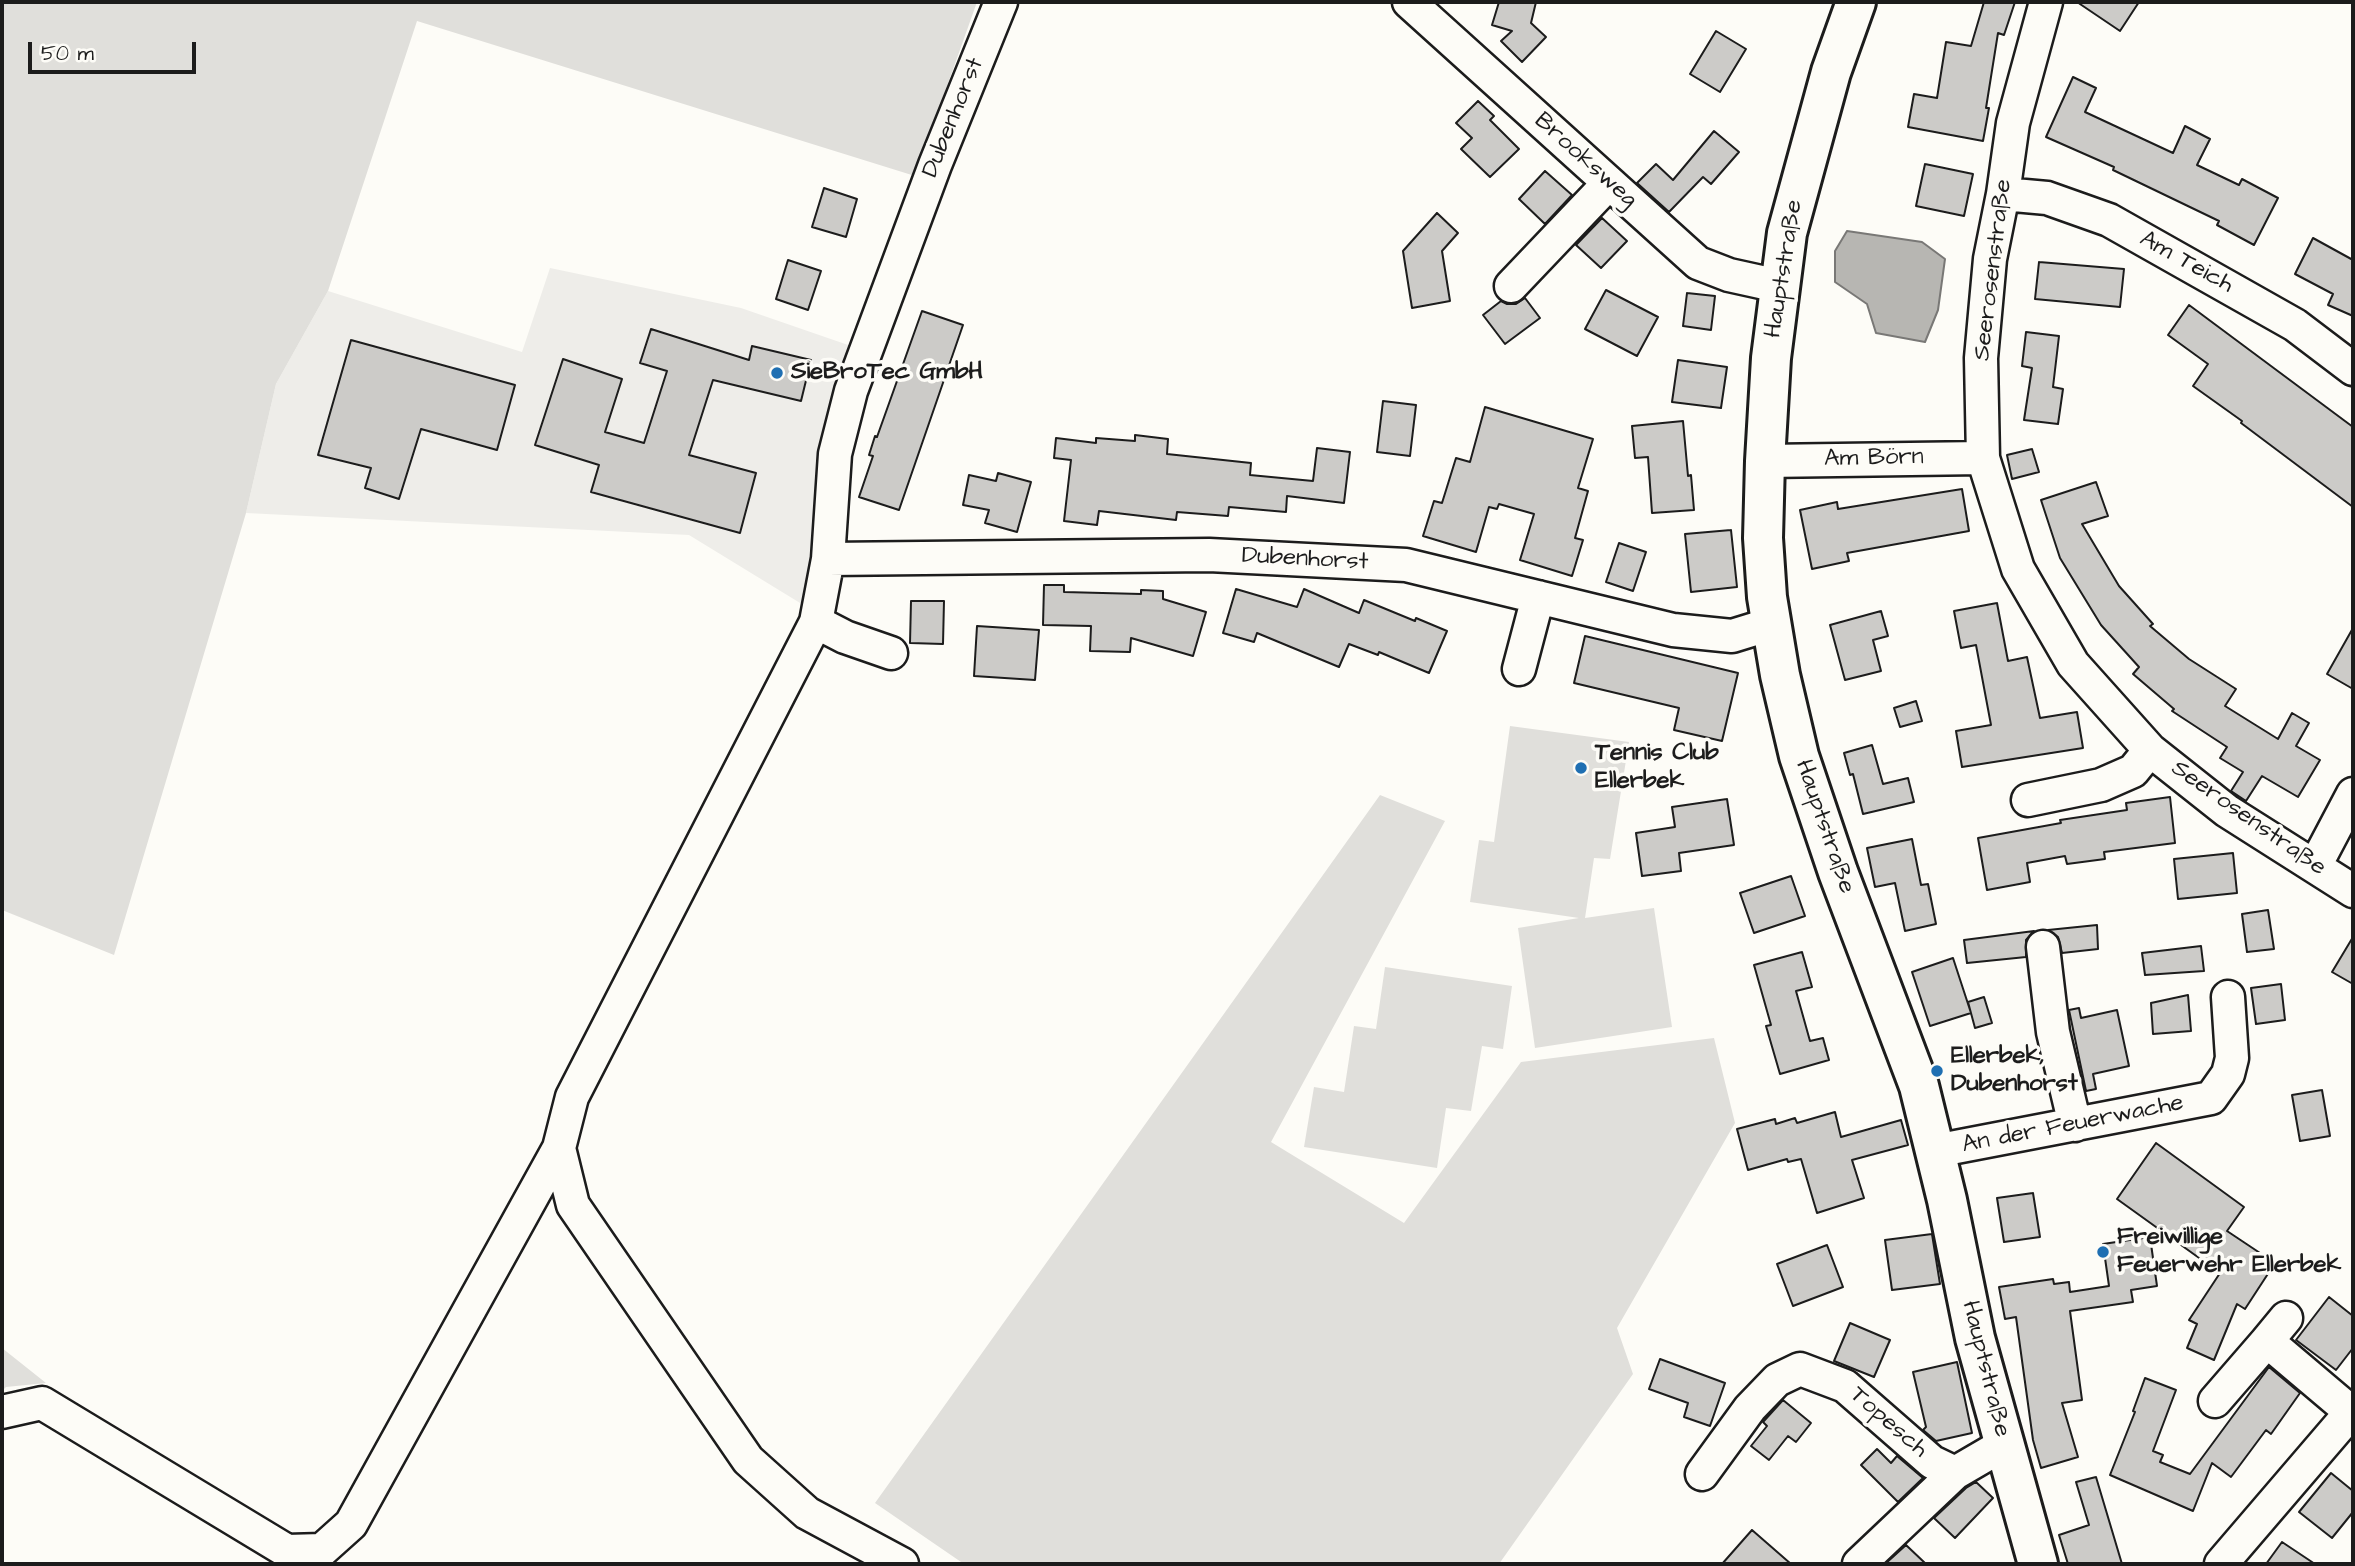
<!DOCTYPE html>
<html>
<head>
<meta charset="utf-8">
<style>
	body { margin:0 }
	#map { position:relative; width:2355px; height:1566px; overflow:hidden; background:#fdfcf7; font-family:"Architects Daughter",sans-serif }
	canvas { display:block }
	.frame { position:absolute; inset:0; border:4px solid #1c1c1c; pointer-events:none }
	.scale { position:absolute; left:28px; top:42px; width:168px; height:32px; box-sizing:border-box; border:4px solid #1c1c1c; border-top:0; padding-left:9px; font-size:21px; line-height:24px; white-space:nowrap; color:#1c1c1c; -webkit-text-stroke:5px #fdfcf7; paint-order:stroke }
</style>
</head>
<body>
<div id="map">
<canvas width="2355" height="1566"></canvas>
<div class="frame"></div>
<div class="scale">50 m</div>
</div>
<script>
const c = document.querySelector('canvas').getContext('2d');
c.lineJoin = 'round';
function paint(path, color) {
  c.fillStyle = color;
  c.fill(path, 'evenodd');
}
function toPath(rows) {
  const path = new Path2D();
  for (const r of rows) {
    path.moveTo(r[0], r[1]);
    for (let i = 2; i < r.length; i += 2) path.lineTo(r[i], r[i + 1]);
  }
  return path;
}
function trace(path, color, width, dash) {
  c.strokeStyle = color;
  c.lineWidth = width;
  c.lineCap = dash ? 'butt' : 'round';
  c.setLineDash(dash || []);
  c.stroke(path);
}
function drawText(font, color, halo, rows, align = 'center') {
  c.font = font + ' "Architects Daughter",sans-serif';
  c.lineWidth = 7;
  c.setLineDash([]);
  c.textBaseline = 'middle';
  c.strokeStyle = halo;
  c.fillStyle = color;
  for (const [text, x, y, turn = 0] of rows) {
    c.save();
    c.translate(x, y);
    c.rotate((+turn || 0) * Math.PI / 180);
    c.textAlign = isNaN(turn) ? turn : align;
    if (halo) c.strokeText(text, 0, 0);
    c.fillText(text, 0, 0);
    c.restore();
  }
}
paint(toPath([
	[550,268,741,308,851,346,805,606,689,535,246,513,276,384,328,291,522,352]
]), '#eeede9');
paint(toPath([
	[2,2,977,2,915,176,417,21,328,291,276,384,246,513,114,955,2,910],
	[1510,726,1629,742,1610,859,1594,858,1585,918,1654,908,1672,1027,1535,1048,1518,928,1579,918,1470,902,1479,840,1494,842],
	[1380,795,1445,821,1271,1142,1404,1223,1521,1062,1714,1038,1735,1123,1617,1328,1633,1374,1499,1564,1186,1564,1183,1562,1181,1564,964,1564,875,1503],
	[1385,967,1512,986,1503,1049,1482,1046,1471,1111,1446,1108,1437,1168,1304,1147,1314,1087,1344,1092,1354,1026,1376,1029],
	[2,1348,46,1383,6,1387,2,1391]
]), '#e0dfdb');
const water = toPath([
	[1847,231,1922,242,1945,259,1938,310,1925,342,1876,333,1867,304,1835,282,1835,251,1847,231]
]);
paint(water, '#b7b6b2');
trace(water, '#797876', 2);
const building = toPath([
	[1499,2,1536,2,1531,23,1546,37,1522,62,1501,41,1512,31,1492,25,1499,2],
	[1984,2,2015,2,2004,35,1998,33,1986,108,1989,108,1983,141,1908,127,1914,94,1937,98,1946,42,1971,46,1984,2],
	[2077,2,2139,2,2120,31,2077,2],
	[1716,31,1746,49,1720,92,1690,74,1716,31],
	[2073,77,2096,88,2085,112,2173,153,2185,126,2210,139,2197,165,2239,185,2242,179,2278,198,2254,245,2217,225,2219,221,2113,170,2114,167,2046,137,2073,77],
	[1478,101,1494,116,1490,120,1519,149,1490,177,1461,149,1472,138,1456,123,1478,101],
	[1714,131,1739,152,1711,184,1703,177,1669,212,1637,183,1656,164,1673,180,1714,131],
	[1925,164,1973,174,1964,216,1916,206,1925,164],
	[1545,171,1572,195,1545,224,1519,199,1545,171],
	[824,188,857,199,846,237,812,227,824,188],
	[1437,213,1458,233,1442,251,1450,301,1412,308,1403,251,1437,213],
	[1602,218,1627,241,1601,268,1576,245,1602,218],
	[2313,238,2353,260,2353,316,2328,305,2333,294,2295,274,2313,238],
	[788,260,821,271,808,310,776,299,788,260],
	[2039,262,2124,269,2120,307,2035,299,2039,262],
	[1606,290,1658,317,1637,356,1585,329,1606,290],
	[1687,293,1715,296,1711,330,1683,326,1687,293],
	[1525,298,1540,318,1505,344,1483,315,1501,301,1507,304,1516,304,1525,298],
	[2189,305,2353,427,2353,507,2241,423,2242,421,2193,386,2208,364,2168,335,2189,305],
	[922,311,963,325,899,510,859,497,873,456,869,455,875,436,877,437,922,311],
	[651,329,749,360,752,346,811,360,801,401,713,380,689,455,756,473,740,533,591,492,599,465,535,445,563,359,622,379,605,432,644,443,667,371,640,363,651,329],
	[2026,332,2059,336,2053,387,2063,389,2058,424,2024,420,2032,368,2022,366,2026,332],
	[351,340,515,385,497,450,421,429,399,499,365,488,371,468,318,455,351,340],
	[1678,360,1727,367,1721,408,1672,402,1678,360],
	[1383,401,1416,405,1410,456,1377,452,1383,401],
	[1485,407,1593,439,1578,488,1588,491,1575,538,1583,540,1572,576,1520,560,1534,514,1499,504,1497,509,1489,507,1476,552,1423,536,1434,501,1442,503,1456,458,1470,462,1485,407],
	[1683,421,1688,476,1691,475,1694,510,1652,513,1648,457,1635,458,1632,426,1683,421],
	[1135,435,1168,439,1167,454,1251,463,1250,475,1313,481,1317,448,1350,452,1344,503,1287,496,1286,512,1229,507,1228,516,1177,512,1176,520,1099,511,1097,525,1064,521,1071,460,1054,458,1056,438,1096,443,1096,438,1135,441,1135,435],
	[2032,449,2039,472,2012,479,2007,455,2032,449],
	[998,473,1031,482,1017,532,985,523,989,510,963,505,969,475,996,481,998,473],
	[2096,482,2108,516,2082,524,2119,586,2153,624,2150,626,2189,659,2236,689,2225,706,2278,739,2292,713,2309,723,2296,746,2320,760,2298,797,2262,776,2246,801,2231,791,2243,772,2220,758,2227,747,2172,711,2174,709,2133,674,2139,667,2101,625,2060,558,2041,500,2096,482],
	[1962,489,1969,531,1847,553,1849,561,1812,569,1800,510,1837,502,1838,509,1962,489],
	[1731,530,1737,587,1691,592,1685,534,1731,530],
	[1619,543,1646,552,1633,591,1606,582,1619,543],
	[1044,585,1064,585,1064,592,1141,594,1141,590,1163,591,1163,599,1206,612,1193,656,1131,638,1130,652,1090,651,1091,626,1043,625,1044,585],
	[1236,589,1297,607,1304,589,1359,613,1364,600,1415,621,1416,618,1447,631,1429,673,1379,652,1378,655,1349,644,1339,667,1257,633,1254,642,1223,633,1236,589],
	[911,601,944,601,943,644,910,643,911,601],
	[1997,603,2008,661,2027,657,2040,718,2077,712,2083,748,1962,767,1956,731,1991,725,1976,645,1961,648,1954,611,1997,603],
	[1881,611,1888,636,1873,640,1881,671,1845,680,1830,625,1881,611],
	[977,626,1039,630,1035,680,974,676,977,626],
	[2353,628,2353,689,2327,674,2353,628],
	[1585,636,1738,673,1722,741,1674,730,1679,708,1574,683,1585,636],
	[1916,701,1922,721,1900,727,1894,708,1916,701],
	[1872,745,1883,784,1908,778,1914,802,1863,814,1853,774,1850,775,1844,753,1872,745],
	[2170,797,2175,843,2104,852,2105,859,2067,864,2065,856,2027,863,2030,882,1987,890,1978,838,2061,823,2060,820,2127,810,2126,803,2170,797],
	[1727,799,1734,845,1679,853,1681,871,1642,876,1636,833,1675,827,1672,807,1727,799],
	[1912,839,1921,885,1928,884,1936,924,1905,931,1895,883,1875,887,1867,848,1912,839],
	[2233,853,2237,893,2178,899,2174,859,2233,853],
	[1791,876,1805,916,1754,933,1740,893,1791,876],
	[2268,910,2274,949,2247,952,2242,914,2268,910],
	[2097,925,2098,949,2062,953,2058,937,2048,930,2097,925],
	[2034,931,2026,940,2026,957,1967,963,1964,940,2034,931],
	[2353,937,2353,984,2332,972,2353,937],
	[2201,946,2204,971,2145,975,2142,953,2201,946],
	[1802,952,1812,987,1796,991,1810,1041,1823,1038,1829,1060,1780,1074,1766,1026,1771,1025,1754,965,1802,952],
	[1953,958,1971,1013,1930,1026,1912,972,1953,958],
	[2281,984,2285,1020,2256,1024,2251,988,2281,984],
	[2188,995,2191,1031,2153,1034,2151,1003,2188,995],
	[1984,997,1992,1023,1975,1028,1968,1002,1984,997],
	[2079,1008,2081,1018,2117,1010,2129,1066,2093,1074,2096,1089,2086,1091,2069,1010,2079,1008],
	[2322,1090,2330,1136,2300,1141,2292,1095,2322,1090],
	[1835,1112,1841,1137,1901,1120,1908,1145,1852,1160,1864,1198,1817,1213,1801,1159,1788,1162,1787,1159,1748,1170,1737,1129,1775,1119,1776,1124,1795,1118,1797,1123,1835,1112],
	[2156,1143,2244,1207,2227,1231,2275,1263,2245,1309,2237,1304,2214,1360,2187,1348,2197,1324,2189,1320,2220,1273,2117,1199,2156,1143],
	[2033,1193,2040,1237,2004,1242,1997,1198,2033,1193],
	[1932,1234,1940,1284,1892,1290,1885,1240,1932,1234],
	[2150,1237,2157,1286,2131,1290,2133,1302,2070,1311,2082,1400,2062,1403,2078,1457,2041,1468,2033,1440,2016,1317,2005,1319,1999,1287,2053,1279,2054,1284,2069,1282,2070,1292,2109,1286,2103,1244,2150,1237],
	[1827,1245,1843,1287,1793,1306,1777,1264,1827,1245],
	[2329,1297,2353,1316,2353,1348,2336,1370,2296,1340,2329,1297],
	[1850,1323,1890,1340,1874,1377,1834,1361,1850,1323],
	[1660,1359,1725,1383,1710,1426,1684,1417,1688,1403,1649,1389,1660,1359],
	[1957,1362,1972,1433,1936,1441,1923,1430,1926,1427,1913,1372,1957,1362],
	[2269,1367,2300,1393,2271,1434,2266,1430,2231,1477,2212,1463,2193,1511,2110,1475,2135,1412,2133,1411,2145,1378,2176,1390,2153,1451,2163,1455,2160,1462,2190,1474,2269,1367],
	[1783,1400,1811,1423,1796,1442,1788,1436,1769,1460,1751,1446,1767,1426,1763,1422,1783,1400],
	[1877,1449,1891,1463,1897,1456,1923,1478,1898,1502,1861,1465,1877,1449],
	[2331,1473,2353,1491,2353,1512,2332,1538,2299,1512,2331,1473],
	[2096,1477,2122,1564,2068,1564,2059,1535,2089,1525,2076,1482,2096,1477],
	[1976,1482,1993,1498,1955,1538,1934,1518,1966,1488,1976,1482],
	[1752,1530,1791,1564,1722,1564,1752,1530],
	[2282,1542,2315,1564,2266,1564,2282,1542],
	[1906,1545,1926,1564,1885,1564,1906,1545]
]);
paint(building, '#cccbc8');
trace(building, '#1c1c1c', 2);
const minor = toPath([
	[1409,2,1698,263,1729,275,1779,286],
	[2046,2,2013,123,2003,194,1990,259,1981,358,1983,458,2018,569,2073,664,2150,750,2227,811,2353,891],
	[2003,194,2047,198,2109,220,2295,325,2353,369],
	[1511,286,1609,183],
	[1765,461,1983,458],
	[828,559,1209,555,1406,565,1673,630,1732,636,1771,624],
	[816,622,845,637,891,653],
	[1519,669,1538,597],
	[2028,800,2101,785,2133,771,2150,750],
	[2315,866,2353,794],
	[2043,947,2053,1032,2075,1125],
	[559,1148,573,1205,748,1460,807,1513,902,1564],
	[1935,1151,2211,1098,2228,1074,2232,1058,2228,997],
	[2267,1341,2286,1318],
	[2215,1401,2267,1341,2351,1412],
	[2,1412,42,1403,287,1551,322,1550,351,1524,559,1148,572,1097,816,622,828,559,835,454,851,391,935,165,1001,2],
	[1702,1474,1750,1408,1777,1380,1800,1369,1845,1386,1932,1462,1955,1473,2003,1445],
	[1859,1564,1955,1473],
	[2221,1564,2353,1410]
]);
const major = toPath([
	[1856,2,1831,72,1787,233,1771,358,1765,461,1763,538,1767,597,1780,675,1799,756,1838,872,1919,1086,1947,1200,1975,1338,2038,1564]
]);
trace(minor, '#1c1c1c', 37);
trace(major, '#1c1c1c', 44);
trace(minor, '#fdfcf7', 32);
trace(major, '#fdfcf7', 38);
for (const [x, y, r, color] of [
	[777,373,7,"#1f6fb2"],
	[1581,768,7,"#1f6fb2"],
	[1937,1071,7,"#1f6fb2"],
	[2103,1252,7,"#1f6fb2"]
]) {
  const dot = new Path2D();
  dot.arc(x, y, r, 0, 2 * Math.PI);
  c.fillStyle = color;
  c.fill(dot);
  trace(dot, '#fdfcf7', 2.5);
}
drawText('24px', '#1c1c1c', '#fdfcf7', [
	["Dubenhorst",954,118,-68],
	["Brooksweg",1585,161,42],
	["Am Teich",2186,263,29],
	["Hauptstraße",1785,269,-81],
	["Seerosenstraße",1994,270,-83],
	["Am Börn",1874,459,-1],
	["Dubenhorst",1305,560,3],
	["Seerosenstraße",2248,819,35],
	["Hauptstraße",1824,827,71],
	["An der Feuerwache",2073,1125,-11],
	["Hauptstraße",1985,1369,76],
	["Topesch",1888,1423,41]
]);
drawText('bold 24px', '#1c1c1c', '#fdfcf7', [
	["SieBroTec GmbH",791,373],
	["Tennis Club",1595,754],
	["Ellerbek",1595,782],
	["Ellerbek,",1951,1057],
	["Dubenhorst",1951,1085],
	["Freiwillige",2117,1238],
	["Feuerwehr Ellerbek",2117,1266]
], 'left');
</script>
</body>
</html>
